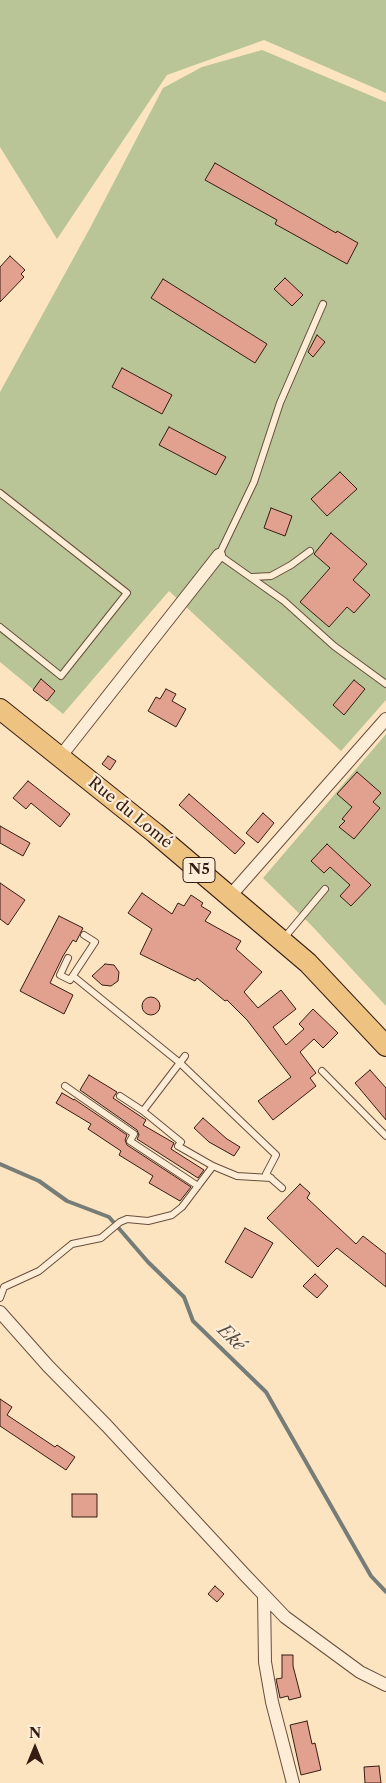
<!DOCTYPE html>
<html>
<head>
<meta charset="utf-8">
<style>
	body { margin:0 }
	#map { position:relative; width:386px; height:1783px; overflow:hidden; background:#fde4c0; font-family:"Libre Caslon Text",serif }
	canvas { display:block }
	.north { position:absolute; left:10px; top:1723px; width:50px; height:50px; -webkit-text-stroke:4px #feedd6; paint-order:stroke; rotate:0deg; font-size:14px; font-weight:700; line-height:20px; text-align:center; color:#351d13 }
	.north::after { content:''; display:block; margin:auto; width:18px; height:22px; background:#351d13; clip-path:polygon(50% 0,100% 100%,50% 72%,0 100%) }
</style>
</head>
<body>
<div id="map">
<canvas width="386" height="1783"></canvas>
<div class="north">N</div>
</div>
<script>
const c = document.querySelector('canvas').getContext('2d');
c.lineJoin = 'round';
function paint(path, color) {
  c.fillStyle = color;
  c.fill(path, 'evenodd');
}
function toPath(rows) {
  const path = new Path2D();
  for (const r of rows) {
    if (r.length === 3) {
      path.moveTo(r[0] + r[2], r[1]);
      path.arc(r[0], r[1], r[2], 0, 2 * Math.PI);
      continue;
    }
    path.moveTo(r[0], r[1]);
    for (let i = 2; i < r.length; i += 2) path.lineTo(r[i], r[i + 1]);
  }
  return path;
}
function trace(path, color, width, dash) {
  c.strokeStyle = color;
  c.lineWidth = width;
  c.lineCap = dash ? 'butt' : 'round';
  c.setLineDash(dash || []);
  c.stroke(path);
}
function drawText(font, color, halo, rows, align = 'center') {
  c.font = font + ' "Libre Caslon Text",serif';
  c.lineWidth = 4.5;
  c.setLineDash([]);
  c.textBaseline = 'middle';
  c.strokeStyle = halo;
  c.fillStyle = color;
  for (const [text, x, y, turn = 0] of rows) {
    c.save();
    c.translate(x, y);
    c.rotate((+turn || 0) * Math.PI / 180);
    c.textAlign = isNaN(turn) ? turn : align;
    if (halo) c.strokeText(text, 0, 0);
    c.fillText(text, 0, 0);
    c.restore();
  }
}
paint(toPath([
	[0,0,386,0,386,93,264,40,167,75,57,239,0,147],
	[262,50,386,102,386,700,341,751,169,591,63,714,0,662,0,392,90,228,163,88,202,67],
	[386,734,386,1006,312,926,263,878]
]), '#b9c597');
trace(toPath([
	[0,1164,39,1181,67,1201,109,1217,148,1262,184,1297,193,1321,266,1392,371,1576,386,1592]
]), '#767d78', 4);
const building = toPath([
	[215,163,336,233,337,231,358,243,347,264,275,224,277,220,205,180,215,163],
	[10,256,25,270,21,274,24,277,0,302,0,267,10,256],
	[285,278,303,295,292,306,274,289,285,278],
	[163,279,267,344,255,363,151,298,163,279],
	[317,335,325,342,313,357,308,352,317,335],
	[122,368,172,395,162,414,112,387,122,368],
	[169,427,226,457,216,475,159,445,169,427],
	[340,472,357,489,327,516,311,499,340,472],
	[271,508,292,516,285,536,264,528,271,508],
	[331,533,367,564,353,580,370,595,354,613,347,607,329,627,300,602,330,568,314,554,331,533],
	[41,679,55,691,47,701,33,690,41,679],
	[354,680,365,689,344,715,333,705,354,680],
	[166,689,176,694,172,701,186,709,176,727,148,711,156,697,160,699,166,689],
	[108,756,116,761,110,770,102,764,108,756],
	[357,772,381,793,373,802,380,808,354,839,339,827,345,821,342,819,352,807,337,794,357,772],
	[28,781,70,814,60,827,31,803,26,809,13,798,28,781],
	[189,794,245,843,235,854,179,805,189,794],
	[263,813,274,823,258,843,246,833,263,813],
	[0,826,30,843,23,856,0,843,0,826],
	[327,844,371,885,351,906,340,896,350,885,330,867,324,873,311,861,327,844],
	[0,883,25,900,8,925,0,919,0,883],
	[142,893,172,914,178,903,184,906,191,895,203,903,201,906,211,912,205,921,241,941,236,949,262,972,244,992,258,1008,281,990,296,1009,273,1027,286,1045,304,1029,299,1024,313,1009,338,1033,323,1048,314,1039,300,1052,316,1073,310,1078,316,1086,273,1120,258,1101,291,1077,247,1020,227,1000,225,1001,197,978,195,981,140,954,152,929,128,913,142,893],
	[59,916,83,928,76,942,73,940,63,956,50,983,73,995,64,1014,20,991,59,916],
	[105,964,114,965,119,972,118,981,111,986,102,985,92,976,105,964],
	[151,1006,9],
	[370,1070,386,1088,386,1120,355,1083,370,1070],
	[89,1075,117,1092,113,1098,146,1120,143,1125,174,1143,171,1149,204,1170,198,1178,137,1139,139,1135,137,1130,80,1090,89,1075],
	[62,1093,74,1100,74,1099,127,1135,125,1140,127,1145,191,1187,180,1201,149,1183,153,1176,119,1155,121,1151,88,1129,91,1124,56,1103,62,1093],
	[203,1118,227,1139,240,1147,234,1156,209,1142,194,1128,203,1118],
	[300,1184,310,1193,307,1198,356,1244,363,1236,386,1254,386,1287,337,1248,318,1267,267,1218,300,1184],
	[245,1228,273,1243,252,1278,225,1262,245,1228],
	[315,1274,328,1286,317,1298,303,1286,315,1274],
	[0,1399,12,1407,7,1415,55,1447,57,1445,75,1457,66,1470,0,1426,0,1399],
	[72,1494,97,1494,97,1517,72,1517,72,1494],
	[215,1586,224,1594,217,1602,208,1594,215,1586],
	[282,1655,293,1655,293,1666,301,1697,289,1700,288,1696,280,1698,276,1679,282,1678,282,1655],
	[307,1721,312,1744,315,1743,321,1770,301,1775,290,1725,307,1721],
	[379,1766,381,1783,365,1783,364,1767,379,1766]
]);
paint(building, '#e2a18e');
trace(building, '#351d13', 1);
const service = toPath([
	[323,304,280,403,254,482,219,555,284,601,334,646,386,684],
	[0,493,127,593,61,676,0,627],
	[252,577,271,576,291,565,310,551],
	[284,938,325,889],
	[68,958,60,975,70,980,95,942,84,935],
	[73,976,180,1063,276,1155,266,1174,282,1188],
	[322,1071,386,1136],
	[65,1086,134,1134,130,1141,198,1186],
	[120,1096,143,1111,181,1142,178,1146,213,1166,237,1176,271,1178],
	[143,1111,185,1056],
	[0,1298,4,1287,39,1271,72,1244,101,1238,120,1222,127,1219,148,1221,172,1215,182,1207,213,1166]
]);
const minor = toPath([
	[60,757,219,555],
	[230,896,386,719],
	[0,1312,48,1366,107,1426,244,1574,285,1617,360,1672,386,1685],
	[264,1595,265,1662,272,1702,293,1783]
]);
const primary = toPath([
	[0,709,155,833,308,963,386,1046]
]);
trace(service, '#674f3e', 8);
trace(minor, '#674f3e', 14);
trace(primary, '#351d13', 22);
trace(service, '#feedd6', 6);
trace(minor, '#feedd6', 12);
trace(primary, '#eec280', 20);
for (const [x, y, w] of [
	[199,870,32]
]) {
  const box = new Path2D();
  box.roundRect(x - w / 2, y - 12.5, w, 25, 4);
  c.fillStyle = '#feedd6';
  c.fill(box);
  trace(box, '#351d13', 1);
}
drawText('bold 15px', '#351d13', null, [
	["N5",199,870]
]);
drawText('16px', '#351d13', '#feedd6', [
	["Rue du Lomé",130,813,39]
]);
drawText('italic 18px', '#564d45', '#feedd6', [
	["Eké",231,1338,44]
]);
</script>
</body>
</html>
